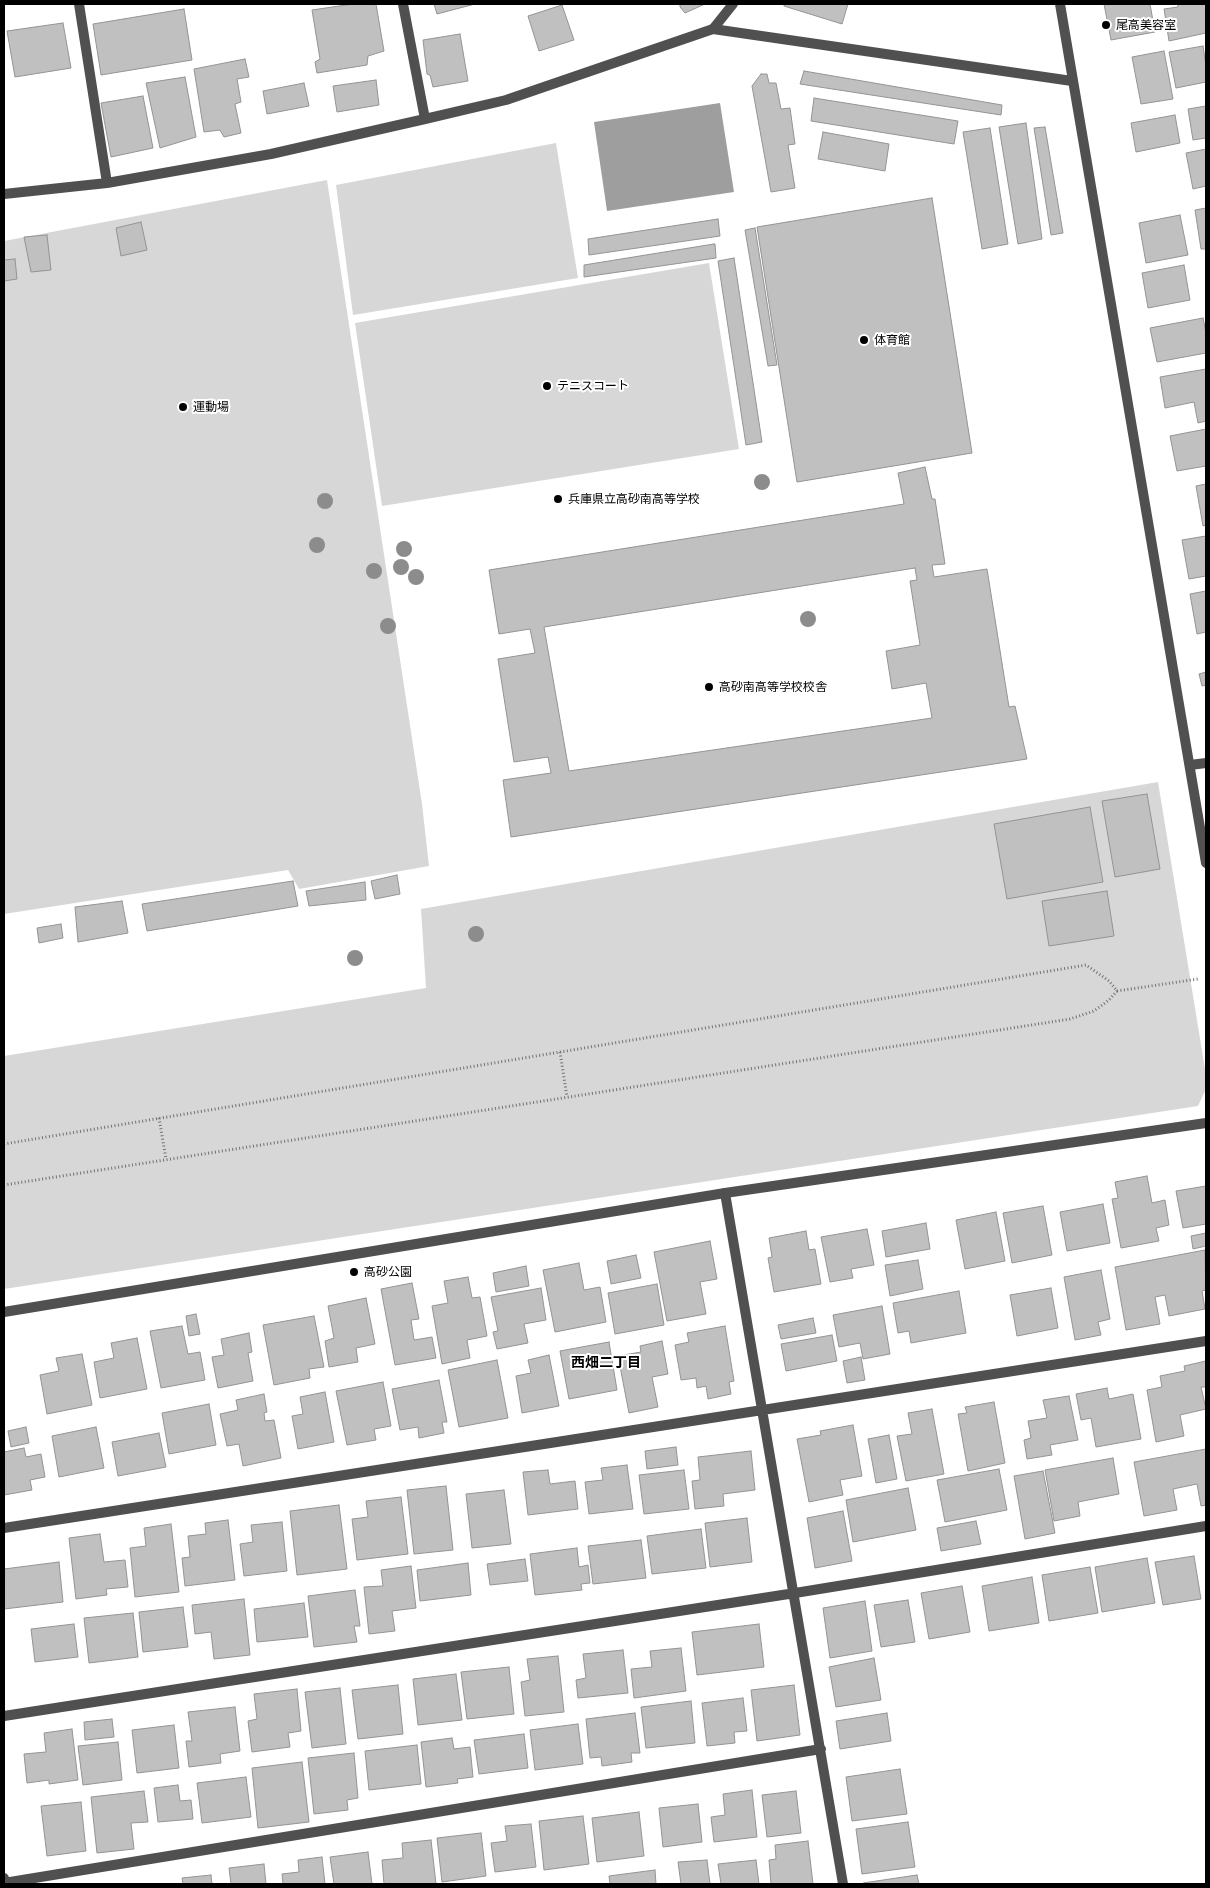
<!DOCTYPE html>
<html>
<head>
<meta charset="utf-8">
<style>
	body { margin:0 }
	#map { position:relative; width:1210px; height:1888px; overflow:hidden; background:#fff; font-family:Mulish,sans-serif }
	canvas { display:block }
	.frame { position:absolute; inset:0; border:5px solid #000; pointer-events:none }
</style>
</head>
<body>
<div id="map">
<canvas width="1210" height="1888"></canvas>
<div class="frame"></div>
</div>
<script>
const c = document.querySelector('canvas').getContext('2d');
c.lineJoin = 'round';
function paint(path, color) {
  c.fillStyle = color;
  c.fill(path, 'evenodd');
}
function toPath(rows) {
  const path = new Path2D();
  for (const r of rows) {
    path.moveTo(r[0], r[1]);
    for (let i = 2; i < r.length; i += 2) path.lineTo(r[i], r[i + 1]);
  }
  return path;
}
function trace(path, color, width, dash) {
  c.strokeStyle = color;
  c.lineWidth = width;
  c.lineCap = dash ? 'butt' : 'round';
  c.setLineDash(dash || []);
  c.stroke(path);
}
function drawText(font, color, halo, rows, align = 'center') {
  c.font = font + ' Mulish,"Noto Sans JP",sans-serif';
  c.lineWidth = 4;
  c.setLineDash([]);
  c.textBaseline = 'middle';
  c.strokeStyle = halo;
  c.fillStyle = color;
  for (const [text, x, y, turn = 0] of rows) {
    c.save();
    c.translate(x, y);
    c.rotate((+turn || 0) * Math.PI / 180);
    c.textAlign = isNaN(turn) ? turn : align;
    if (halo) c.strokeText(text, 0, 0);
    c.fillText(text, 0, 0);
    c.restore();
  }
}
paint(toPath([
	[556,143,578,278,353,315,336,185],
	[327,180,422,804,429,866,299,889,288,870,4,914,4,241],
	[709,263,739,449,382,506,355,323],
	[1158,782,1206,1075,1206,1089,1198,1106,4,1289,4,1056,426,988,421,909]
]), '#d7d7d7');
paint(toPath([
	[720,103,734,192,607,211,594,122]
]), '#9e9e9e');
const building = toPath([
	[353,4,376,4,384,51,368,56,367,65,317,73,315,62,320,59,312,10,353,4],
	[434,4,475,4,437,14,434,4],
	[680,4,705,4,685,13,680,7,680,4],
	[784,4,848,4,842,24,784,6,784,4],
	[1104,4,1150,4,1155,32,1111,40,1104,4],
	[1178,4,1206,4,1206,33,1169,41,1164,9,1178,7,1178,4],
	[562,5,574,40,539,51,528,16,562,5],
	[184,9,192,60,101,75,93,24,184,9],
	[63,23,71,68,15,77,7,31,63,23],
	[460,34,468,81,433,87,430,75,427,74,423,40,460,34],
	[1203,46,1206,66,1206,82,1176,88,1169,52,1203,46],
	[1164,51,1173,99,1141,104,1132,57,1164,51],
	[245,59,249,77,237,79,241,102,235,104,241,133,224,137,220,130,204,132,194,69,245,59],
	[804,71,1002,105,1001,115,800,84,804,71],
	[761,74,767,74,769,83,776,83,781,109,790,108,795,144,788,145,795,188,771,192,752,86,761,74],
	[185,77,196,137,160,148,146,83,185,77],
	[376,80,379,105,337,112,333,86,376,80],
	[304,83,309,106,267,114,263,91,304,83],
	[143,96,153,148,111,157,101,103,143,96],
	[814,98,958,121,954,144,811,121,814,98],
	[1206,106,1206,138,1193,140,1188,109,1206,106],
	[1175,115,1180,143,1136,152,1131,123,1175,115],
	[1026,123,1042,239,1018,244,999,127,1026,123],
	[1045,127,1063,233,1051,235,1034,128,1045,127],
	[990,128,1008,244,982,249,963,132,990,128],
	[823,132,889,144,885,171,818,159,823,132],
	[1206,149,1206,186,1193,189,1186,153,1206,149],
	[932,198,972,453,797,482,757,227,932,198],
	[1206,208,1206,249,1201,249,1195,210,1206,208],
	[1180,215,1188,255,1146,263,1139,223,1180,215],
	[718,219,720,236,589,255,588,239,718,219],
	[141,222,147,250,121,256,116,228,141,222],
	[755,228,777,365,768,366,745,230,755,228],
	[47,235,51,270,31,272,24,237,47,235],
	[714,244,715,244,716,258,584,277,584,265,714,244],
	[734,258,762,442,746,445,718,261,734,258],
	[15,259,17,279,4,281,4,260,15,259],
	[1184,265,1190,300,1148,308,1142,273,1184,265],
	[1203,318,1206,333,1206,353,1157,362,1150,328,1203,318],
	[1206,369,1206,421,1198,423,1194,402,1165,408,1160,377,1206,369],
	[1206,429,1206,466,1177,471,1170,436,1206,429],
	[925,467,932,499,935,499,945,564,932,565,934,577,987,569,1009,707,1015,706,1027,759,511,837,503,780,551,773,548,757,514,762,498,659,535,653,530,629,499,634,489,570,904,504,898,473,925,467],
	[915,568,917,580,910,581,920,645,886,651,892,689,926,683,932,718,569,771,544,627,915,568],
	[1206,484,1206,525,1203,526,1196,486,1206,484],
	[1206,536,1206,576,1189,579,1182,540,1206,536],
	[1206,591,1206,632,1197,634,1190,594,1206,591],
	[1206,672,1206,685,1202,686,1199,674,1206,672],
	[1147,794,1160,869,1115,877,1102,801,1147,794],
	[1090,807,1103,882,1007,899,994,824,1090,807],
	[397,875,400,894,375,899,371,881,397,875],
	[293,881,298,906,147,931,142,904,293,881],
	[365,882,366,900,309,906,306,891,365,882],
	[1107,891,1114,936,1049,946,1042,901,1107,891],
	[122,901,128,933,78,942,75,907,122,901],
	[61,924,63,938,39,943,37,928,61,924],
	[1147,1176,1152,1203,1165,1200,1169,1225,1156,1228,1159,1241,1121,1248,1112,1199,1118,1198,1115,1182,1147,1176],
	[1206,1186,1206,1224,1183,1228,1176,1191,1206,1186],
	[1103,1204,1110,1243,1067,1251,1060,1212,1103,1204],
	[1043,1206,1052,1255,1012,1263,1003,1213,1043,1206],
	[996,1212,1005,1261,965,1269,956,1220,996,1212],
	[926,1223,930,1249,886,1257,882,1231,926,1223],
	[867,1229,874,1265,851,1269,853,1278,830,1282,821,1237,867,1229],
	[806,1231,809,1250,815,1249,821,1284,774,1292,768,1258,772,1257,769,1238,806,1231],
	[1206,1233,1206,1246,1193,1249,1191,1236,1206,1233],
	[710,1241,717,1279,700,1282,706,1314,667,1321,654,1252,710,1241],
	[1205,1250,1206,1290,1202,1291,1205,1309,1169,1316,1165,1295,1155,1297,1160,1324,1126,1330,1115,1267,1205,1250],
	[636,1255,641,1278,611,1284,607,1261,636,1255],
	[918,1260,923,1289,890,1296,885,1265,918,1260],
	[579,1263,584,1290,600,1287,606,1322,555,1332,543,1270,579,1263],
	[526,1266,529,1286,496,1292,493,1273,526,1266],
	[1101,1270,1110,1319,1098,1322,1101,1335,1075,1340,1064,1277,1101,1270],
	[468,1277,472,1298,480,1297,487,1336,467,1340,470,1358,442,1364,432,1306,448,1303,444,1281,468,1277],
	[412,1283,419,1319,411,1320,414,1340,432,1337,436,1358,395,1365,381,1289,412,1283],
	[657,1284,664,1325,615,1334,608,1293,657,1284],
	[541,1288,546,1320,524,1324,528,1343,497,1349,493,1332,498,1331,491,1297,541,1288],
	[1051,1288,1058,1328,1017,1336,1010,1295,1051,1288],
	[959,1291,966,1333,911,1343,909,1331,898,1333,893,1303,959,1291],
	[366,1298,375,1344,356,1348,358,1362,329,1367,325,1341,334,1338,328,1306,366,1298],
	[882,1306,890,1354,863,1359,860,1343,839,1347,833,1315,882,1306],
	[196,1314,200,1334,189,1336,186,1316,196,1314],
	[314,1316,324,1367,309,1369,310,1378,274,1385,263,1325,314,1316],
	[813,1318,816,1333,781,1339,778,1325,813,1318],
	[182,1326,188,1354,200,1352,205,1380,161,1388,150,1331,182,1326],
	[725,1326,734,1381,729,1382,731,1394,708,1399,706,1386,697,1388,696,1378,681,1380,675,1345,689,1342,687,1333,725,1326],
	[249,1333,252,1352,248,1353,253,1381,218,1388,212,1357,224,1355,221,1339,249,1333],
	[832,1335,837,1361,786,1371,781,1344,832,1335],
	[137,1338,147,1389,100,1398,94,1362,114,1358,111,1343,137,1338],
	[662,1341,668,1374,652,1377,658,1407,629,1413,618,1356,641,1352,640,1346,662,1341],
	[609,1342,617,1390,569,1399,560,1351,609,1342],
	[82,1354,92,1405,47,1414,40,1375,59,1371,56,1358,82,1354],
	[549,1355,559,1406,522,1413,516,1376,531,1373,528,1360,549,1355],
	[861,1357,865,1380,847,1383,843,1361,861,1357],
	[497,1360,508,1418,459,1427,448,1370,497,1360],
	[1206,1361,1206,1387,1201,1387,1206,1409,1180,1415,1184,1436,1156,1442,1147,1390,1162,1387,1160,1376,1185,1371,1184,1366,1206,1361],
	[439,1380,447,1422,442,1422,444,1433,419,1438,418,1427,400,1430,392,1389,439,1380],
	[383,1382,391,1426,374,1429,376,1440,347,1445,336,1391,383,1382],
	[1107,1388,1109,1399,1133,1394,1141,1439,1096,1447,1091,1418,1081,1420,1076,1394,1107,1388],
	[325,1392,334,1442,298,1449,292,1416,303,1414,300,1397,325,1392],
	[264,1394,267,1412,264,1413,265,1421,274,1420,281,1458,243,1466,239,1444,227,1446,220,1414,238,1410,236,1400,264,1394],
	[1069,1396,1078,1440,1050,1445,1052,1455,1027,1459,1024,1440,1031,1438,1028,1421,1047,1418,1043,1400,1069,1396],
	[994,1402,1005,1463,968,1471,958,1414,967,1413,965,1407,994,1402],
	[209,1404,216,1445,169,1454,162,1413,209,1404],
	[932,1409,944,1474,906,1481,897,1436,912,1434,908,1413,932,1409],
	[853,1425,862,1476,840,1480,843,1495,809,1502,797,1439,821,1435,820,1431,853,1425],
	[26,1427,29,1443,11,1447,8,1431,26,1427],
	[96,1427,104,1468,59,1477,52,1436,96,1427],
	[159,1433,166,1467,118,1476,112,1442,159,1433],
	[889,1435,897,1479,876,1483,868,1439,889,1435],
	[676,1447,678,1465,647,1469,645,1451,676,1447],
	[24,1448,26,1457,41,1454,45,1477,30,1480,32,1490,4,1495,4,1452,24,1448],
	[1206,1449,1206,1505,1201,1506,1197,1484,1173,1489,1177,1510,1144,1516,1134,1462,1206,1449],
	[751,1451,755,1490,723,1494,724,1506,695,1509,692,1481,700,1480,698,1457,751,1451],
	[1113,1458,1119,1494,1078,1502,1080,1516,1054,1521,1045,1470,1113,1458],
	[627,1465,633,1509,589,1514,585,1482,603,1480,601,1468,627,1465],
	[999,1469,1007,1510,945,1522,937,1480,999,1469],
	[548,1470,550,1484,575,1481,578,1509,528,1515,523,1472,548,1470],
	[684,1470,689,1509,644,1514,639,1475,684,1470],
	[1043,1471,1055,1533,1025,1539,1014,1476,1043,1471],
	[446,1486,453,1550,414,1554,407,1490,446,1486],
	[908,1488,916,1530,853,1542,846,1500,908,1488],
	[504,1490,511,1544,472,1548,466,1494,504,1490],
	[401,1497,408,1554,357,1560,352,1519,368,1517,366,1501,401,1497],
	[339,1505,347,1569,297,1575,290,1511,339,1505],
	[843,1511,852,1561,815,1568,807,1518,843,1511],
	[747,1518,752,1562,710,1567,705,1523,747,1518],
	[228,1520,235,1580,185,1586,182,1558,190,1557,188,1536,206,1534,205,1523,228,1520],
	[976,1521,981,1544,941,1551,937,1528,976,1521],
	[282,1522,287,1571,244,1576,240,1544,253,1542,251,1525,282,1522],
	[171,1524,179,1592,135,1597,130,1548,146,1546,144,1528,171,1524],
	[701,1529,706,1568,652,1574,647,1536,701,1529],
	[100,1534,104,1562,125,1560,128,1587,106,1589,107,1595,76,1599,69,1538,100,1534],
	[641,1540,646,1578,593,1584,588,1546,641,1540],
	[577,1548,579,1567,588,1565,590,1583,581,1584,582,1590,535,1595,530,1554,577,1548],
	[1194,1556,1201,1599,1163,1605,1155,1562,1194,1556],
	[1147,1558,1155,1603,1102,1612,1095,1567,1147,1558],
	[525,1559,528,1581,490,1585,487,1564,525,1559],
	[59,1562,63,1602,4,1609,4,1569,59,1562],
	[468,1563,471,1595,420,1601,417,1570,468,1563],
	[411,1566,416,1608,392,1611,395,1631,369,1634,364,1587,383,1586,381,1570,411,1566],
	[1090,1567,1098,1613,1049,1621,1042,1575,1090,1567],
	[1032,1577,1039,1623,989,1631,982,1586,1032,1577],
	[962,1586,970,1632,929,1639,921,1593,962,1586],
	[355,1590,360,1626,354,1626,357,1642,314,1647,308,1596,355,1590],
	[244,1599,250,1655,214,1659,211,1632,195,1634,192,1605,244,1599],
	[908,1600,915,1642,881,1647,874,1605,908,1600],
	[865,1601,872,1651,830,1658,823,1608,865,1601],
	[304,1603,308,1637,257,1642,254,1609,304,1603],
	[183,1607,188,1647,143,1652,139,1612,183,1607],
	[133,1613,138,1657,89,1663,84,1618,133,1613],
	[74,1624,78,1657,35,1662,31,1629,74,1624],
	[759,1624,764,1667,697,1675,692,1632,759,1624],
	[681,1648,686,1691,634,1698,631,1669,652,1667,650,1651,681,1648],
	[623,1650,628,1693,578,1698,576,1680,586,1678,583,1654,623,1650],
	[558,1656,564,1712,525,1716,521,1682,530,1680,527,1659,558,1656],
	[874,1658,881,1700,836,1707,829,1667,874,1658],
	[509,1667,514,1714,467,1719,461,1672,509,1667],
	[456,1674,462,1720,418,1725,413,1679,456,1674],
	[398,1685,403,1734,358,1739,352,1690,398,1685],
	[794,1685,800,1735,757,1741,751,1690,794,1685],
	[340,1688,346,1744,312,1748,305,1692,340,1688],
	[297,1689,301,1731,288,1733,290,1747,252,1752,248,1721,257,1719,254,1694,297,1689],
	[743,1698,747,1731,734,1732,735,1743,707,1746,702,1703,743,1698],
	[691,1701,695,1743,646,1748,641,1707,691,1701],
	[235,1707,240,1751,220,1754,221,1763,189,1767,186,1741,192,1741,188,1712,235,1707],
	[635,1713,640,1753,631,1753,632,1762,602,1766,601,1757,590,1758,586,1719,635,1713],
	[887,1713,891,1741,840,1749,836,1721,887,1713],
	[112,1719,114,1737,85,1740,84,1722,112,1719],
	[578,1724,583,1764,535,1770,530,1730,578,1724],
	[174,1725,179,1768,137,1773,132,1730,174,1725],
	[72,1729,78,1780,49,1784,49,1780,27,1783,24,1754,46,1752,44,1733,72,1729],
	[524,1734,528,1768,479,1774,474,1740,524,1734],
	[452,1738,454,1749,470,1747,473,1777,457,1779,458,1783,426,1787,421,1742,452,1738],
	[118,1742,122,1780,83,1785,78,1746,118,1742],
	[417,1745,421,1784,369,1790,365,1751,417,1745],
	[354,1753,358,1798,347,1800,348,1810,314,1814,308,1758,354,1753],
	[302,1762,309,1822,258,1828,252,1768,302,1762],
	[900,1769,907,1814,852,1821,846,1777,900,1769],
	[246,1777,251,1817,202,1823,197,1783,246,1777],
	[178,1785,180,1801,191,1800,193,1819,158,1822,154,1788,178,1785],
	[752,1790,757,1837,714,1842,711,1817,725,1815,723,1794,752,1790],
	[144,1791,148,1822,131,1823,134,1849,97,1853,91,1797,144,1791],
	[796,1791,801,1833,767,1837,762,1795,796,1791],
	[81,1802,86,1851,47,1856,41,1806,81,1802],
	[698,1804,702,1842,663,1847,659,1808,698,1804],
	[639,1812,644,1856,597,1862,592,1818,639,1812],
	[583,1816,589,1864,544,1870,539,1821,583,1816],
	[908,1822,915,1867,862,1874,856,1829,908,1822],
	[531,1824,536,1867,495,1872,491,1843,507,1841,505,1826,531,1824],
	[481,1833,486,1876,442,1882,437,1838,481,1833],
	[431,1840,436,1884,384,1884,382,1860,403,1858,402,1843,431,1840],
	[808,1841,813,1884,771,1884,769,1860,776,1859,775,1845,808,1841],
	[368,1852,372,1884,334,1884,330,1857,368,1852],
	[322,1857,325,1884,283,1884,282,1874,299,1872,298,1860,322,1857],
	[707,1860,710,1884,681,1884,678,1862,707,1860],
	[756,1860,759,1884,721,1884,718,1864,756,1860],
	[264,1864,266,1884,231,1884,229,1868,264,1864],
	[655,1870,656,1884,610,1884,609,1876,655,1870],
	[211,1875,212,1884,183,1884,182,1878,211,1875],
	[917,1875,919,1884,863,1884,863,1883,917,1875]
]);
paint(building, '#c0c0c0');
trace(building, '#949494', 1);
trace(toPath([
	[560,1052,567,1097],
	[159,1118,166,1159],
	[4,1144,1086,965,1109,981,1117,991,1198,979],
	[4,1185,1070,1019,1094,1011,1109,1000,1117,991]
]), '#727272', 3, [1, 2.5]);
trace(toPath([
	[713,29,733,4]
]), '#505050', 10);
trace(toPath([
	[79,4,107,183],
	[403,4,425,119],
	[1060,4,1206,863],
	[4,194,107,183,271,154,425,119,506,100,713,29,1072,81],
	[1190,765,1206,763],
	[725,1193,843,1884],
	[4,1528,1206,1341],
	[4,1716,795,1593,1206,1526],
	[4,1883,821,1749]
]), '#505050', 10);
trace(toPath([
	[4,1312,725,1193,1206,1123],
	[4,1878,5,1884]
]), '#505050', 10);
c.fillStyle = '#8c8c8c';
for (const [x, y] of [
	[762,482],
	[325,501],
	[317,545],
	[404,549],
	[401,567],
	[374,571],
	[416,577],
	[808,619],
	[388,626],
	[476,934],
	[355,958]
]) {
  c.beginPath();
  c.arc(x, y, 8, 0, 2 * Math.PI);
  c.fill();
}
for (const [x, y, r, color] of [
	[1106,25,5,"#000"],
	[864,340,5,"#000"],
	[547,386,5,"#000"],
	[183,407,5,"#000"],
	[558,499,5,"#000"],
	[709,687,5,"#000"],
	[354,1272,5,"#000"]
]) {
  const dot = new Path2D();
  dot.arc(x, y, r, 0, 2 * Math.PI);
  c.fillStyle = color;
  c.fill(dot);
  trace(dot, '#fff', 2);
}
drawText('12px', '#000', '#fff', [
	["尾高美容室",1116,25],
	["体育館",874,340],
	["テニスコート",557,386],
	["運動場",193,407],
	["兵庫県立高砂南高等学校",568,499],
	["高砂南高等学校校舎",719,687],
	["高砂公園",364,1272]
], 'left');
drawText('bold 14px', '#000', '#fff', [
	["西畑二丁目",606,1363]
]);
</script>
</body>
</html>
